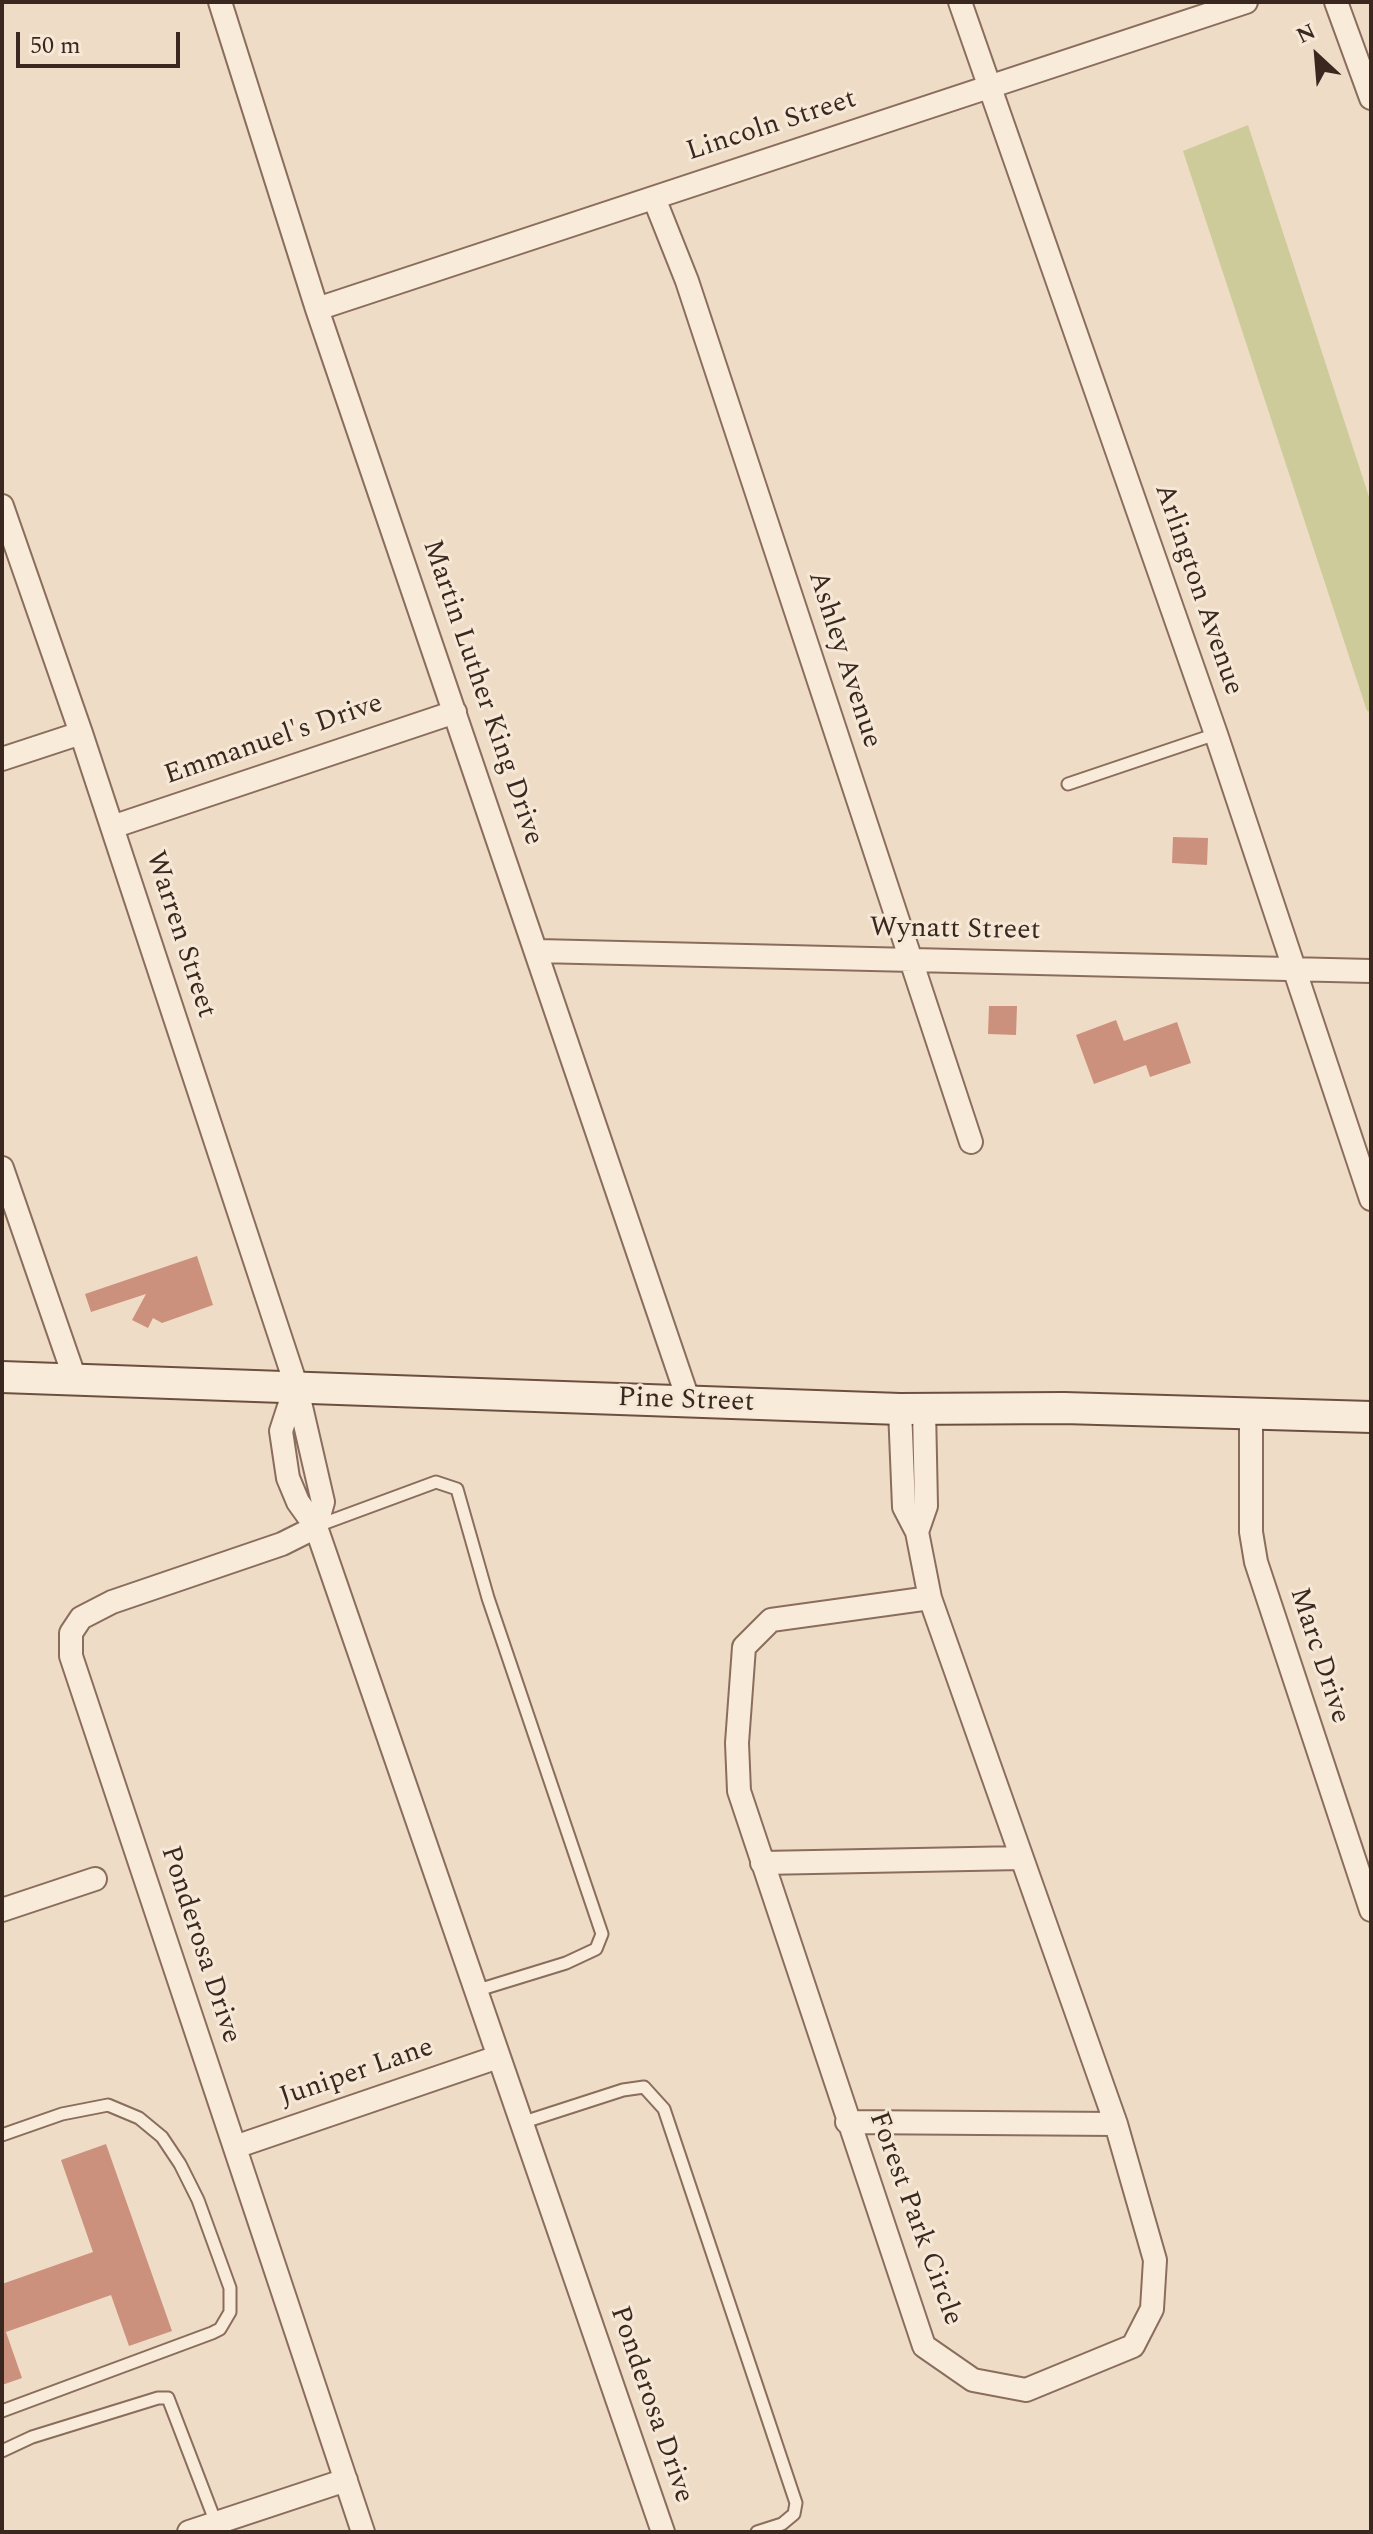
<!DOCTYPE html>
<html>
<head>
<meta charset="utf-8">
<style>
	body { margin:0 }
	#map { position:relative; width:1373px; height:2534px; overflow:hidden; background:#eedcc7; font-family:Spectral,serif }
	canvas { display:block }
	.frame { position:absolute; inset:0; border:4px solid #3a2820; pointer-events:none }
	.north { position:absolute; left:1277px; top:16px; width:80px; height:80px; -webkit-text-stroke:6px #f6e8d6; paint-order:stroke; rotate:334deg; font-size:22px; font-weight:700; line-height:32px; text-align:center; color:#3a2820 }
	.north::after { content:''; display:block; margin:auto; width:28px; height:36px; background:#3a2820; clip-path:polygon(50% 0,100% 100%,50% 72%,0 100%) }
	.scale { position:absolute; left:16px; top:32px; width:164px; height:36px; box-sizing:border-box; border:4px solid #3a2820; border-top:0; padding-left:10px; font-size:24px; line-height:28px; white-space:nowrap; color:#3a2820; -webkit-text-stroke:6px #f6e8d6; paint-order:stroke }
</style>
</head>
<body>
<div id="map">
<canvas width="1373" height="2534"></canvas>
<div class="frame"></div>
<div class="north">N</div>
<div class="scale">50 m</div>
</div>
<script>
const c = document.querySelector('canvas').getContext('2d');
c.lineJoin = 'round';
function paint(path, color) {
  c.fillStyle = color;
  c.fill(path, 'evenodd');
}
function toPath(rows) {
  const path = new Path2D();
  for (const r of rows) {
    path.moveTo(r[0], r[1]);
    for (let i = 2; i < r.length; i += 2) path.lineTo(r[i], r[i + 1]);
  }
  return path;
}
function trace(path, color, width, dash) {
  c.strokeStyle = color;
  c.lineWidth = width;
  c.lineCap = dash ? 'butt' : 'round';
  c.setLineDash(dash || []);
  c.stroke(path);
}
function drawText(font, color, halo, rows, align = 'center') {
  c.font = font + ' Spectral,serif';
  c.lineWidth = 6;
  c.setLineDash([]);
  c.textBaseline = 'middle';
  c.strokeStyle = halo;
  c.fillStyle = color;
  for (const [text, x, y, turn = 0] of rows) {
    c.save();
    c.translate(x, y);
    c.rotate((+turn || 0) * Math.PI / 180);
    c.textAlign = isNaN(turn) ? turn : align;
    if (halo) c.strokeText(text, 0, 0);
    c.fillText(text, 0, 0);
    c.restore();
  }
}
paint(toPath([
	[1248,125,1371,503,1371,712,1367,711,1183,151]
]), '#cdcb9a');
paint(toPath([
	[1173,837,1208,838,1207,865,1172,863],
	[989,1006,1017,1006,1016,1035,988,1034],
	[1116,1020,1124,1041,1177,1022,1191,1063,1150,1077,1146,1065,1094,1084,1076,1035],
	[197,1256,213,1305,162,1323,153,1318,148,1328,132,1320,146,1294,91,1312,85,1294],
	[106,2144,172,2331,129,2346,111,2295,6,2332,22,2378,2,2385,2,2284,93,2252,61,2160]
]), '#cc917d');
const lane = toPath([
	[1068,784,1216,734],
	[317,1526,436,1482,457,1489,488,1598,602,1934,596,1949,566,1963,475,1991],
	[521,2123,623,2090,644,2087,664,2109,796,2503,794,2514,782,2524,757,2532],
	[2,2135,62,2114,108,2105,139,2118,162,2137,180,2164,198,2200,230,2288,230,2312,220,2329,212,2333,2,2411],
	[2,2451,32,2437,158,2398,168,2398,216,2523]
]);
const street = toPath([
	[220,2,317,309,689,1402],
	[960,2,1216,734,1371,1199],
	[1336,2,1371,98],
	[654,198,687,281,971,1142],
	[317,309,1246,2],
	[2,506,81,733,296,1385],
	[2,759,81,733],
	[112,827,455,712],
	[538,951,1371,971],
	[2,1168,75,1379],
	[900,1409,904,1507,917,1532,930,1598,1116,2124,1155,2260,1152,2309,1133,2346,1026,2390,973,2380,924,2346,739,1791,737,1743,744,1647,771,1620,930,1598],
	[1251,1413,1251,1532,1256,1562,1371,1910],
	[917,1532,926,1506,924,1409],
	[762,1863,1021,1858],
	[2,1910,95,1879],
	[847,2122,1116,2124],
	[235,2147,498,2057],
	[189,2532,346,2480],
	[363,2532,71,1656,71,1633,81,1618,112,1602,282,1544,316,1527,323,1502,296,1385,281,1431,288,1478,298,1502,316,1527,663,2532]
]);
const secondary = toPath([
	[2,1377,900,1409,1064,1408,1371,1417]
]);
trace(lane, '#8a6d5c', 15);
trace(street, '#8a6d5c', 26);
trace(secondary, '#6c4f3f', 34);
trace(lane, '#f9ebda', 11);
trace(street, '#f9ebda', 22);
trace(secondary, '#f9ebda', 30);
drawText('28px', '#3a2820', '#f6e8d6', [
	["Lincoln Street",772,127,-18],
	["Arlington Avenue",1197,590,71],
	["Ashley Avenue",843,660,72],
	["Martin Luther King Drive",481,693,71],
	["Emmanuel's Drive",274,741,-19],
	["Wynatt Street",955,931,1],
	["Warren Street",179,935,72],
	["Pine Street",686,1402,2],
	["Marc Drive",1318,1656,72],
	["Ponderosa Drive",199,1945,72],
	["Juniper Lane",357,2074,-19],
	["Forest Park Circle",914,2219,70],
	["Ponderosa Drive",650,2405,71]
]);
</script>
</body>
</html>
